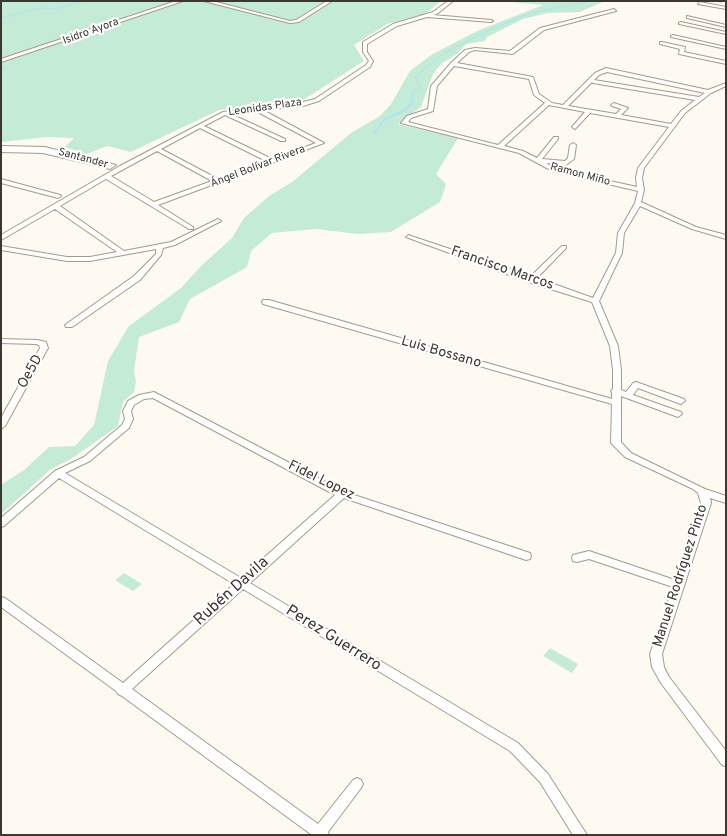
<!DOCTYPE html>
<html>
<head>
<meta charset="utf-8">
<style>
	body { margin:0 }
	#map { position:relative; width:727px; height:836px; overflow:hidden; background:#fefaf2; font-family:Overpass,sans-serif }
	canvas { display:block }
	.frame { position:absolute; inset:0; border:2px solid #3c3831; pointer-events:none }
</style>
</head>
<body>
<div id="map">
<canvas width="727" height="836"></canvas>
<div class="frame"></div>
</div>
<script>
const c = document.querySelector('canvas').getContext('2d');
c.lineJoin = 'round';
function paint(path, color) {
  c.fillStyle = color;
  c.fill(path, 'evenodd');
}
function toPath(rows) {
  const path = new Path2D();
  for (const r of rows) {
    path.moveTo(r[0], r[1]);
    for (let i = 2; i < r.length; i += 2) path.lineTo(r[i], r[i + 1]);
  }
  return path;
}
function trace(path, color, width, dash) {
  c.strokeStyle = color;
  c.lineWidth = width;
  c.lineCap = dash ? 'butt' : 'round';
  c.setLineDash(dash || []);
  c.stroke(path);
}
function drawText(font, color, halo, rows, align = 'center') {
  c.font = font + ' Overpass,sans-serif';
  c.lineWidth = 4.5;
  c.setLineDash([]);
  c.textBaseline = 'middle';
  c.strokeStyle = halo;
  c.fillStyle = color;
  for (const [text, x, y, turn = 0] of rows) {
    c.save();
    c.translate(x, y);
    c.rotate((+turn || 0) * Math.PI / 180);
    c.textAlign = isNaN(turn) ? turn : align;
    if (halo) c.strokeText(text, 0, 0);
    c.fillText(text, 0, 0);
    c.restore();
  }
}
paint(toPath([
	[1,1,441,1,425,14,387,24,354,45,364,61,300,102,219,110,131,152,107,146,87,154,65,147,74,138,47,137,1,142],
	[499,1,605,1,580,12,548,13,523,19,487,37,485,41,466,44,457,54,441,64,433,74,421,107,398,124,458,138,436,174,446,184,440,202,391,232,358,234,316,229,272,233,251,251,247,267,190,299,179,322,139,337,134,371,136,382,134,392,123,402,118,426,71,459,51,469,1,514,1,485,24,470,49,447,75,446,94,425,108,361,129,326,181,288,200,267,232,238,244,218,269,196,292,182,351,133,380,116,391,104,410,71,431,55,477,31,543,5],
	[124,573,142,584,133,591,115,580],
	[550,648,578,664,572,673,543,656]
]), '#c4ebd5');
trace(toPath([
	[716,1,722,3],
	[1,18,40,8,56,9,84,1],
	[1,69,6,68],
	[413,102,412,92,421,88,415,77,441,55,483,33,527,14,589,1]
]), '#ace4f6', 1);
trace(toPath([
	[374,134,384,120,405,110,413,101]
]), '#ace4f6', 2);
const street = toPath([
	[176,1,183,1,1,62,1,59,176,1],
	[204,1,212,1,290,21,296,20,327,1,332,1,299,22,290,23,204,1],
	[448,1,453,1,437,14,433,15,491,20,493,21,491,22,427,17,397,26,367,44,367,52,373,61,370,67,319,101,303,106,263,110,324,143,222,182,221,183,217,183,158,205,193,227,193,229,189,229,106,179,60,206,124,251,171,242,216,220,218,219,221,221,175,245,163,248,161,255,140,280,72,327,66,327,65,325,134,276,156,254,156,249,90,261,67,261,1,250,1,246,67,257,90,257,117,252,55,209,1,240,1,235,120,166,223,112,303,102,315,99,366,65,369,61,363,52,363,42,393,24,433,12,448,1],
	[256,111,316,143,272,159,204,126,225,115,281,141,285,141,285,139,231,114,256,111],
	[200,128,266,161,218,179,161,149,200,128],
	[157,151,212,181,154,202,111,176,157,151],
	[700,2,726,7,726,9,698,4,700,2],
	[614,9,616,11,544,30,513,54,475,50,469,52,457,63,533,77,539,94,552,103,563,105,595,73,606,68,708,90,726,83,726,86,711,93,685,113,644,168,642,178,644,190,641,202,696,227,726,235,726,239,692,229,640,206,624,233,622,253,599,301,618,346,621,370,621,390,626,392,633,383,636,382,684,399,685,401,681,404,678,403,638,388,633,395,681,412,682,414,678,417,621,396,621,442,631,453,705,489,726,496,726,503,710,498,711,503,662,654,664,667,669,677,726,751,726,766,722,765,661,683,652,667,650,654,673,587,589,559,577,562,573,561,572,558,573,555,589,551,675,580,701,503,698,493,693,489,625,457,611,443,612,404,263,304,262,302,263,300,269,300,612,399,612,393,611,391,613,389,613,370,610,346,592,302,528,282,406,237,409,235,411,236,531,276,562,246,566,246,566,248,537,278,593,298,616,253,618,233,635,203,638,191,552,171,519,153,401,123,407,116,428,109,431,86,451,63,465,50,475,48,510,51,540,28,614,9],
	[454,66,529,79,534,95,545,103,498,145,408,122,411,118,433,111,437,86,454,66],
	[607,72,705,93,699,97,594,80,599,75,607,72],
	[592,82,593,83,695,100,681,111,671,124,621,115,628,108,614,103,611,105,612,106,621,109,616,114,568,106,592,82],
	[549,105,585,112,572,127,575,129,590,113,669,127,638,168,636,178,637,187,556,169,546,163,566,165,574,159,576,145,573,143,570,145,568,158,565,161,542,159,558,139,558,137,554,137,537,158,523,151,504,146,549,105],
	[687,16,726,25,726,27,687,18,687,16],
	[681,22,726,32,726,34,679,24,679,23,681,22],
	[673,35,726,47,726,49,671,37,671,36,673,35],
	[662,42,685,47,684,52,726,61,726,64,679,54,680,49,660,44,660,42,662,42],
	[1,146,45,147,116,165,110,169,43,153,1,152,1,146],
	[1,179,60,195,61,196,58,198,1,183,1,179],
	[1,339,37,340,46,342,48,348,5,426,1,429,1,418,40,348,39,345,36,344,1,343,1,339],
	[154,392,345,492,530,553,531,556,530,559,526,560,344,498,250,583,518,743,548,774,587,835,573,835,540,782,510,751,243,589,132,689,318,824,353,780,357,778,361,780,363,784,361,788,328,832,329,835,312,835,122,696,118,694,116,691,1,607,1,597,5,598,123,683,234,584,59,478,4,526,1,527,1,518,55,471,84,457,122,425,125,419,123,411,128,401,139,395,154,392],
	[153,398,335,495,241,578,65,473,90,461,129,428,133,419,131,411,134,405,144,399,153,398]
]);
trace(street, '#a49b89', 2);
paint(street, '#fff');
drawText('11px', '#3c3831', '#fff', [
	["Isidro Ayora",91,32,-20],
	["Leonidas Plaza",265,108,-8],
	["Santander",83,159,15],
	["Ángel Bolívar Rivera",258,167,-21],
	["Ramon Miño",580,175,15]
]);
drawText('14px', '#3c3831', '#fff', [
	["Francisco Marcos",502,269,19],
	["Luis Bossano",441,353,16],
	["Oe5D",31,372,-61],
	["Fidel Lopez",321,481,26],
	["Manuel Rodríguez Pinto",681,576,-72]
]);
drawText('16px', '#3c3831', '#fff', [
	["Rubén Davila",232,592,-42],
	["Perez Guerrero",333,639,32]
]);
</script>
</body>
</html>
